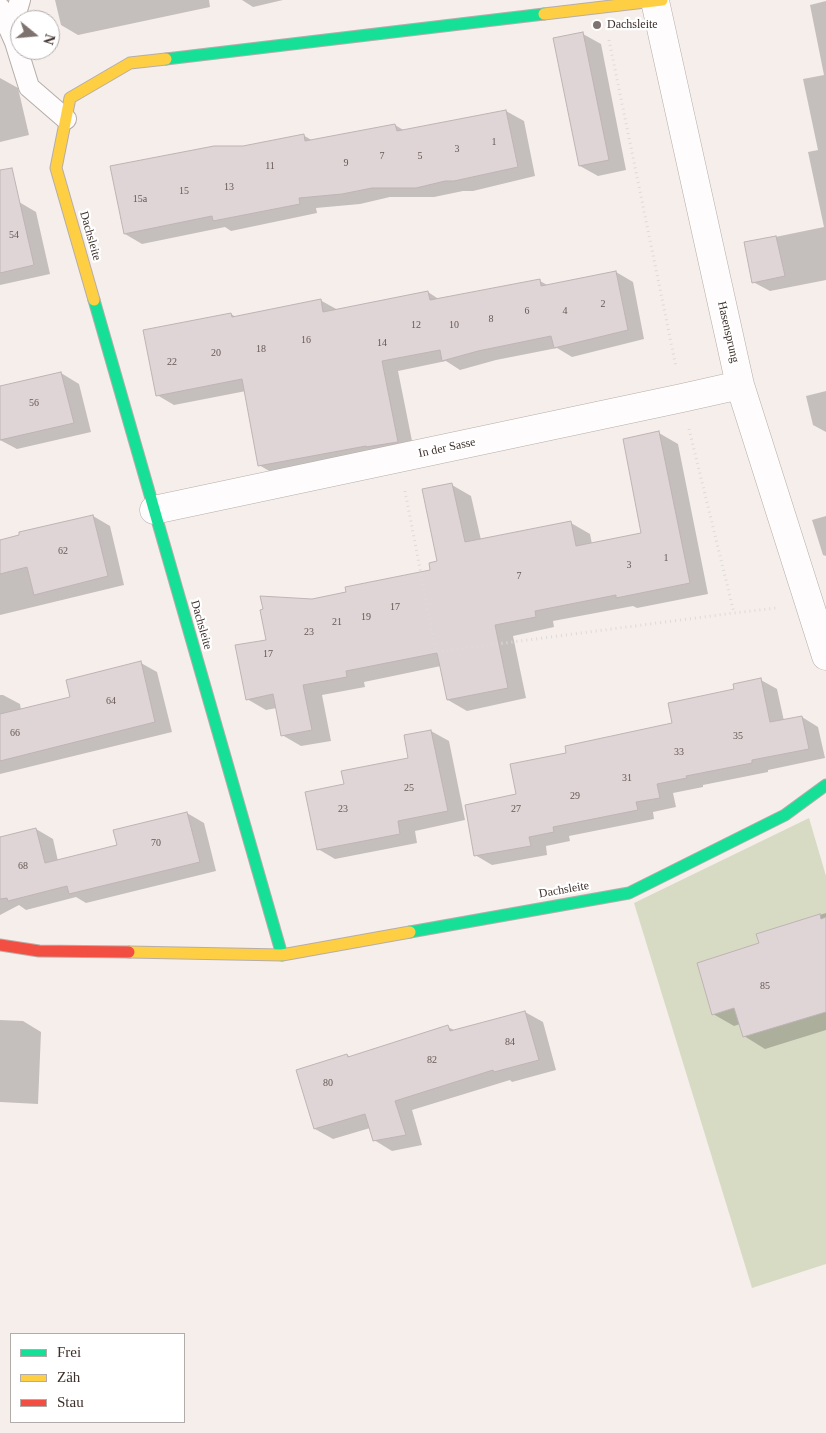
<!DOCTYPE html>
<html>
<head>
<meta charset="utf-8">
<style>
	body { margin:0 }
	#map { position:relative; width:826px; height:1433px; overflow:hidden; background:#f6eeeb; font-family:Georgia,serif }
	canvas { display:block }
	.legend { position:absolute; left:10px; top:1333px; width:175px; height:90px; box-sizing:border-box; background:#fff; border:1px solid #b1acaa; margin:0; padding:6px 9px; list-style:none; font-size:15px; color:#3d2f2a }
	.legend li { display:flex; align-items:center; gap:10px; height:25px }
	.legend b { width:25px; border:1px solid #b1acaa }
	.north { position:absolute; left:10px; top:10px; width:50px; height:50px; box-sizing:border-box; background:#fff; border:1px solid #b1acaa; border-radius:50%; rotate:107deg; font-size:14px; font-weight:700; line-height:20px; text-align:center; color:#3d2f2a }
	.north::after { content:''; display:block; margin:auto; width:18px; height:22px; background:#7e726e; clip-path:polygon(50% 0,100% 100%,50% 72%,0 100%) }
</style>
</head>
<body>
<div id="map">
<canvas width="826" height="1433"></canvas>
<ul class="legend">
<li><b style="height:6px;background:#16e098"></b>Frei</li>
<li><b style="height:6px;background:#ffcf43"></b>Zäh</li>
<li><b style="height:6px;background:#f24e42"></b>Stau</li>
</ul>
<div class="north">N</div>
</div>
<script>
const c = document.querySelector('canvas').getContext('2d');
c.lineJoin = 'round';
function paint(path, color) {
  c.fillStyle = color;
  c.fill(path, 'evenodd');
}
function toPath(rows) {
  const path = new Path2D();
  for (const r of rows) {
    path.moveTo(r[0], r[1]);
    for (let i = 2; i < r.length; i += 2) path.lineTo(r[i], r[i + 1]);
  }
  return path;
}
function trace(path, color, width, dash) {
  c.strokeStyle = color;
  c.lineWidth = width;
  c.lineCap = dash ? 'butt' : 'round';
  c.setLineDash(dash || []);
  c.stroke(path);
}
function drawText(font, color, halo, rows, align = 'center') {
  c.font = font + ' Georgia,serif';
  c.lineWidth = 4.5;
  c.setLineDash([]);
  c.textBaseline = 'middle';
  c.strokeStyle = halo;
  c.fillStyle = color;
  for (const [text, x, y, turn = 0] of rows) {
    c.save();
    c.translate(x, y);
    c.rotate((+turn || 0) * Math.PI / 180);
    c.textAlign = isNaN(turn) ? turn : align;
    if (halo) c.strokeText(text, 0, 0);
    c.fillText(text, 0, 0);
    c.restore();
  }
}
paint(toPath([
	[809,818,826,876,826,1264,752,1288,634,903]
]), '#d8dbc3');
paint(toPath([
	[55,0,209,0,210,7,78,35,61,25],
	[242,0,283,0,253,7],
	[826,1,826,280,770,291,753,282,746,243,824,227,808,152,818,150,803,79,824,75,810,5],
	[583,34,601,44,626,170,598,176,580,166],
	[0,78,18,88,29,135,0,142],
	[506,111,524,121,535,176,473,191,463,191,434,197,390,197,360,204,316,208,317,213,231,231,225,227,142,244,125,234,243,147,303,135,313,141,395,125,405,131],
	[19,202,36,212,50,274,0,285,0,207],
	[616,272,633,282,644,339,572,357,557,348,496,360,460,370,446,361,398,371,414,451,276,475,259,465,246,391,174,405,157,395,231,314,236,317,320,300,338,310,428,292,440,300,540,281,549,286],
	[61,373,79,384,91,432,17,449,0,440,0,388],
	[826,391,826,432,813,425,806,396],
	[659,433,678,444,708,594,637,608,633,606,553,621,554,627,513,636,526,698,467,711,448,700,441,666,364,682,365,687,322,695,331,741,301,746,282,735,277,708,266,710,247,699,267,641,312,600,432,571,438,562,452,485,471,496,481,540,571,523,590,534,592,544,643,534],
	[93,516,110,526,124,585,0,615,0,562],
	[826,516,826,556,823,555,812,520],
	[141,663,157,672,172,732,0,774,0,695,3,695,20,704,21,710,71,698],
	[761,680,777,689,784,721,802,717,818,727,825,758,768,770,768,772,703,785,703,787,673,793,676,807,653,812,654,819,569,836,570,841,546,846,547,855,492,865,475,855,518,795,568,754,674,724,735,690],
	[431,731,449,741,465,820,415,831,417,843,335,859,318,849,345,785,410,759,405,736],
	[187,813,204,823,216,871,86,903,76,897,26,910,19,905,0,915,0,838,36,829,53,839,58,861,118,846],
	[826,913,826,1030,765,1049,744,1036,740,1024,734,1026,713,1014,760,944,758,935],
	[525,1012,543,1022,556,1070,512,1082,510,1080,412,1110,422,1145,392,1151,374,1140,370,1128,333,1139,315,1129,298,1071,347,1055,351,1057,448,1027,456,1031],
	[0,1020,23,1021,41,1032,38,1104,0,1102]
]), '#0003');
const building = toPath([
	[583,32,609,160,579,166,553,38,583,32],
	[506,110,518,167,454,181,445,181,416,188,372,188,342,194,299,198,300,204,213,221,212,216,124,234,110,166,214,146,243,146,304,134,305,141,395,124,397,131,506,110],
	[12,168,34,265,0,273,0,170,12,168],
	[776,236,785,276,752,283,744,242,776,236],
	[616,271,628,330,554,348,551,336,478,351,442,361,440,350,382,361,398,442,366,447,366,446,258,466,242,379,156,396,143,330,231,313,232,317,321,299,323,312,428,291,430,300,540,279,541,286,616,271],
	[61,372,74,423,0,440,0,386,61,372],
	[659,431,690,583,616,598,616,595,535,611,536,617,495,625,508,688,447,700,437,653,346,671,347,677,303,685,312,730,281,736,273,694,246,700,235,645,266,640,260,610,263,609,260,596,312,599,346,592,345,587,430,570,429,563,437,561,422,489,452,483,465,542,571,521,576,546,641,533,623,439,659,431],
	[93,515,108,576,34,595,27,567,0,574,0,540,19,535,19,532,93,515],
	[141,661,155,722,0,761,0,714,70,697,66,680,141,661],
	[761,678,770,722,802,716,809,749,752,760,752,763,686,776,687,778,657,784,660,798,636,802,638,810,553,827,554,832,529,837,531,846,474,856,465,805,516,794,510,764,566,753,565,746,672,723,668,703,734,689,733,684,761,678],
	[431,730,448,811,398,821,400,834,317,850,305,792,344,784,341,771,408,758,404,735,431,730],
	[187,812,200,862,69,894,67,886,8,901,7,898,0,899,0,837,36,828,45,863,117,845,113,830,187,812],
	[820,914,821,919,826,917,826,1012,743,1037,734,1008,712,1015,697,963,759,943,756,934,820,914],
	[525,1011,539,1060,494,1072,493,1070,395,1101,406,1135,373,1141,365,1114,314,1129,296,1070,347,1054,348,1057,448,1025,450,1031,525,1011]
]);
paint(building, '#e0d5d6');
trace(building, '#beb3b5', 1);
const lane = toPath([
	[0,8,15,42,29,87,66,119],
	[7,26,17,10,20,0]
]);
const street = toPath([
	[655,1,740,385,826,656],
	[154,510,682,398,740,385]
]);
const fast = toPath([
	[166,59,544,14],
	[94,300,282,955],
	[410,932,629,893,785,815,826,785]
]);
const slow = toPath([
	[544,14,662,0],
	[94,300,56,168,70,98,130,63,166,59],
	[129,952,282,955,410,932]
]);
const jam = toPath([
	[0,945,39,951,129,952]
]);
trace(lane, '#b6ada9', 22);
trace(street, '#b6ada9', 29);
trace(fast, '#b6ada9', 13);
trace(slow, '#b6ada9', 13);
trace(jam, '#b6ada9', 13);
trace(toPath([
	[609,40,676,367],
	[689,429,734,613,776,608],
	[405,491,436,652,734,613]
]), '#dddada', 3, [1, 4]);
trace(lane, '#fefcfc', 20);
trace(street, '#fefcfc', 28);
trace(fast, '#16e098', 11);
trace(slow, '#ffcf43', 11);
trace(jam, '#f24e42', 11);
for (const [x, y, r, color] of [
	[597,25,5,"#7e726e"]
]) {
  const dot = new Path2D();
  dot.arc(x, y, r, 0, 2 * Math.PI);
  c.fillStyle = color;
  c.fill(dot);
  trace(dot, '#fff', 2);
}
drawText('10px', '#665855', null, [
	["1",494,142],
	["3",457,149],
	["7",382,156],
	["5",420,156],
	["9",346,163],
	["11",270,166],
	["13",229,187],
	["15",184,191],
	["15a",140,199],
	["54",14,235],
	["2",603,304],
	["6",527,311],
	["4",565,311],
	["8",491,319],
	["12",416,325],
	["10",454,325],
	["16",306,340],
	["14",382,343],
	["18",261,349],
	["20",216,353],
	["22",172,362],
	["56",34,403],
	["62",63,551],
	["1",666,558],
	["3",629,565],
	["7",519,576],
	["17",395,607],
	["19",366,617],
	["21",337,622],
	["23",309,632],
	["17",268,654],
	["64",111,701],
	["66",15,733],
	["35",738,736],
	["33",679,752],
	["31",627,778],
	["25",409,788],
	["29",575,796],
	["23",343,809],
	["27",516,809],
	["70",156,843],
	["68",23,866],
	["85",765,986],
	["84",510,1042],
	["82",432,1060],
	["80",328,1083]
]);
drawText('12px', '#3d2f2a', '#fff', [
	["Dachsleite",607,25]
], 'left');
drawText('12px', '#3d2f2a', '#fff', [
	["Dachsleite",90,236,74],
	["Hasensprung",728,332,77],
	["In der Sasse",447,448,-12],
	["Dachsleite",201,625,74],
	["Dachsleite",564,890,-10]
]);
</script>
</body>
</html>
